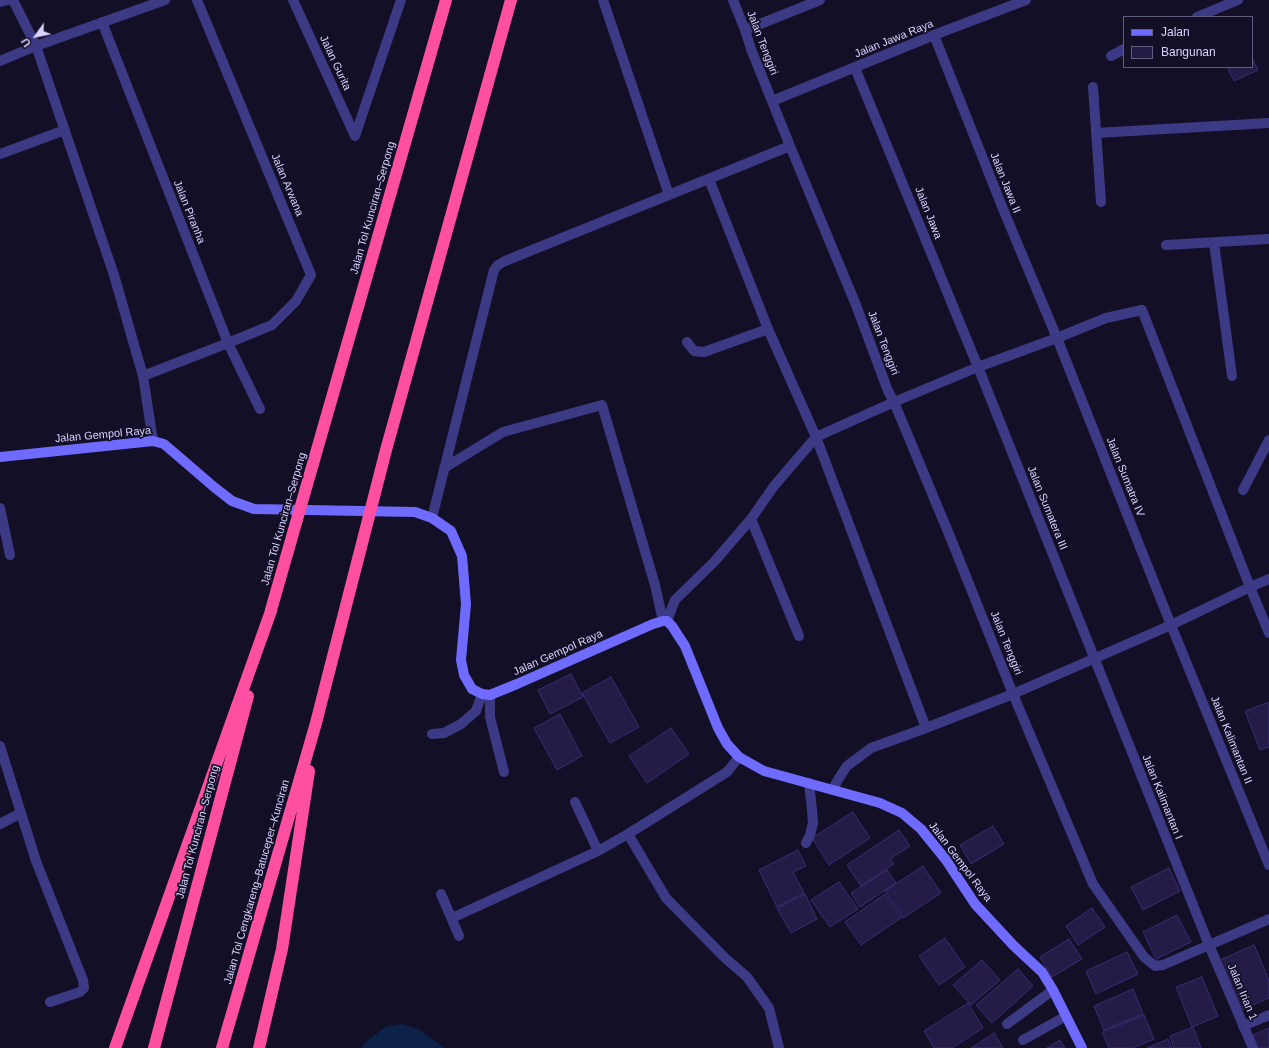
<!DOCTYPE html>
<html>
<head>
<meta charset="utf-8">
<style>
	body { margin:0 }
	#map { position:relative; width:1269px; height:1048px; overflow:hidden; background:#130f26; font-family:Arial,sans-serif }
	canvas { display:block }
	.legend { position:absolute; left:1123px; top:16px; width:130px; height:52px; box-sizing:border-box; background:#130f26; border:1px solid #625e7d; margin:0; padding:5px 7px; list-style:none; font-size:12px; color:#d9d4ff }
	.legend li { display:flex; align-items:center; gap:8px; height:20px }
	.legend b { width:20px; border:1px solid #625e7d }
	.north { position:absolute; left:16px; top:16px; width:40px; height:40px; -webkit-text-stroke:3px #130f26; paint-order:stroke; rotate:237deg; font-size:11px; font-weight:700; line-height:16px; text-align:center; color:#d9d4ff }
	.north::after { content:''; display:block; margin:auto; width:14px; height:18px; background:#d9d4ff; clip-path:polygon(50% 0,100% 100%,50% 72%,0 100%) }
</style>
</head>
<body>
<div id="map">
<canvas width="1269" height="1048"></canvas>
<ul class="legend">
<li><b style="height:5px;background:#6f6bff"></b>Jalan</li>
<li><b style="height:11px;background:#241b47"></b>Bangunan</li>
</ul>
<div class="north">U</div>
</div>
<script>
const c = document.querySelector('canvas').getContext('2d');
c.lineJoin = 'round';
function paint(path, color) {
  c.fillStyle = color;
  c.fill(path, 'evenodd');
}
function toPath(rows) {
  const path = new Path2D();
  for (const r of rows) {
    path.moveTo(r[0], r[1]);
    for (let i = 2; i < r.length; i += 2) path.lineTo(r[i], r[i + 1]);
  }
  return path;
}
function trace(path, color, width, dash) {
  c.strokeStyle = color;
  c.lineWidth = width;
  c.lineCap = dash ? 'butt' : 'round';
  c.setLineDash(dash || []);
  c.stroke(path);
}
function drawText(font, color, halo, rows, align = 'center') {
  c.font = font + ' Arial,sans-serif';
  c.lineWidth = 3.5;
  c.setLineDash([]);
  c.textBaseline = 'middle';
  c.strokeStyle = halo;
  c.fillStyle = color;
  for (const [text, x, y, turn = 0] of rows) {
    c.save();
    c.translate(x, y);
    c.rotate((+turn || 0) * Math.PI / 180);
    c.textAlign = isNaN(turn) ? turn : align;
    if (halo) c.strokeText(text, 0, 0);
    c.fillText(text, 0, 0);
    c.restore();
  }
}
paint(toPath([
	[403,1024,418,1029,445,1048,361,1048,367,1041,387,1026]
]), '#0c2248');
const building = toPath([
	[1252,58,1258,70,1234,81,1227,67,1252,67,1252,58],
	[571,674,583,697,550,714,538,690,571,674],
	[611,677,639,727,610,743,582,693,611,677],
	[1269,702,1269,747,1260,750,1245,711,1269,702],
	[560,714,582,756,557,770,534,728,560,714],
	[671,728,689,754,647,783,629,756,671,728],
	[853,812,870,838,829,865,812,838,853,812],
	[993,826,1004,844,971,864,960,845,993,826],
	[899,830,910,846,890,859,894,864,861,886,847,865,899,830],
	[798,850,806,866,793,872,804,893,777,907,759,870,798,850],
	[923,866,941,893,903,918,885,891,923,866],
	[1169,868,1180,891,1143,910,1131,887,1169,868],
	[887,870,896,883,860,907,851,893,887,870],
	[839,882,858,909,830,927,811,900,839,882],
	[805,894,817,919,791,933,777,908,805,894],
	[885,894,901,918,861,945,845,922,885,894],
	[1092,908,1105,927,1078,945,1066,926,1092,908],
	[1177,915,1191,942,1156,959,1143,932,1177,915],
	[945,938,965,967,939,985,919,956,945,938],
	[1069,939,1082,959,1052,977,1040,957,1069,939],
	[1254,945,1269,980,1269,998,1241,1010,1220,960,1254,945],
	[1127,952,1138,974,1096,994,1086,971,1127,952],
	[982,960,1000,980,971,1005,953,985,982,960],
	[1018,969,1033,986,992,1023,976,1005,1018,969],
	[1202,977,1218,1016,1192,1027,1176,987,1202,977],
	[1133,989,1143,1014,1104,1030,1094,1006,1133,989],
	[968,1003,983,1028,952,1048,934,1048,924,1031,968,1003],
	[1144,1015,1154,1039,1133,1048,1109,1048,1102,1032,1144,1015],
	[1193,1027,1201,1048,1174,1048,1170,1036,1193,1027],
	[1269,1028,1269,1048,1257,1048,1251,1036,1269,1028],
	[994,1033,1003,1048,971,1048,994,1033],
	[1168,1039,1172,1048,1147,1048,1168,1039],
	[1060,1040,1065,1048,1047,1048,1060,1040]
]);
paint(building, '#241b47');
trace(building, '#3b2d73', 1);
trace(toPath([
	[0,508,10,555],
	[1007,1024,1053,990],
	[1023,1040,1066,1016]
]), '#3d3a85', 10);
trace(toPath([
	[13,0,36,46,114,275,143,376,153,441],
	[293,0,355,136],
	[603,0,669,195],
	[733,0,745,30,751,49,790,146,856,305,888,391,894,402,951,539,1013,694,1093,884,1144,957,1155,966,1163,965,1269,919],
	[0,2,8,0],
	[1197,17,1238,0],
	[102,22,228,343,260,409],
	[745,30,820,0],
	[934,35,1003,209,1057,338,1171,625,1269,865],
	[1111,56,1124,49],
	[0,61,36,46,165,0],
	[855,68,978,367,1209,945,1253,1048],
	[1093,87,1101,202],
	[772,101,934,35,1026,0],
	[1096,133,1269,123],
	[355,136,401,0],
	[0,154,65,130],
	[709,179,768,329,816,437,926,728],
	[1214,243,1232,376],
	[1166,245,1269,239],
	[687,342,694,351,704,352,768,329],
	[143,376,228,343,272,325,296,301,311,275,197,0],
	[444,468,503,432,602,405,655,585,663,621],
	[1243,490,1269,440],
	[432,518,494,270,498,265,505,261,790,146],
	[751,519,799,636],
	[667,621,675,600,714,562,751,519,774,486,816,437,894,402,978,367,1057,338,1106,318,1142,310,1250,587,1269,633],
	[490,695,490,717,504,772],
	[432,734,444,733,461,724,476,711,482,694],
	[0,746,36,861,83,980,84,988,80,992,50,1002],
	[833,789,839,778,847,766,871,748,926,728,1013,694,1171,625,1250,587,1269,579],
	[575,802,598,851],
	[0,824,21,813],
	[628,834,666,898,724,957,747,977,769,1008,779,1048],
	[806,843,810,835,813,823,812,810,809,783],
	[441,894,459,936],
	[452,918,598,851,628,834,727,772,739,757],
	[1243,1026,1269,1015]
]), '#3d3a85', 10);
trace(toPath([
	[0,457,153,441,164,444,214,487,232,501,254,509,415,512,432,518,451,531,462,556,466,604,461,660,464,675,472,689,482,694,490,695,517,684,653,624,663,621,667,621,672,626,685,646,718,728,727,744,739,757,764,771,880,803,902,813,921,829,946,860,975,904,1014,946,1042,972,1053,990,1082,1048]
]), '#6f6bff', 10);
trace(toPath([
	[386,450,511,0],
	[115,1048,271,611],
	[154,1048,248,696],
	[222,1048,316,723,330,668],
	[259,1048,282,949,309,771]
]), '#ff4fa3', 12);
trace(toPath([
	[271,610,446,0],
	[330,668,386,450]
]), '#ff4fa3', 12);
drawText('11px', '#d9d4ff', '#130f26', [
	["Jalan Jawa Raya",894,39,-22],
	["Jalan Tenggiri",762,43,69],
	["Jalan Gurita",335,63,65],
	["Jalan Jawa II",1005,183,68],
	["Jalan Arwana",287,185,67],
	["Jalan Tol Kunciran–Serpong",373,208,-74],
	["Jalan Piranha",189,212,68],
	["Jalan Jawa",928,213,68],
	["Jalan Tenggiri",883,343,69],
	["Jalan Gempol Raya",103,435,-5],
	["Jalan Sumatra IV",1125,477,68],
	["Jalan Sumatera III",1047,508,68],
	["Jalan Tol Kunciran–Serpong",284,519,-74],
	["Jalan Tenggiri",1006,643,68],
	["Jalan Gempol Raya",558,653,-24],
	["Jalan Kalimantan II",1231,740,68],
	["Jalan Kalimantan I",1162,797,68],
	["Jalan Tol Kunciran–Serpong",198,832,-75],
	["Jalan Gempol Raya",960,862,53],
	["Jalan Tol Cengkareng–Batuceper–Kunciran",257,882,-74],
	["Jalan Irian 1",1242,992,67]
]);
</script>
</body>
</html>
